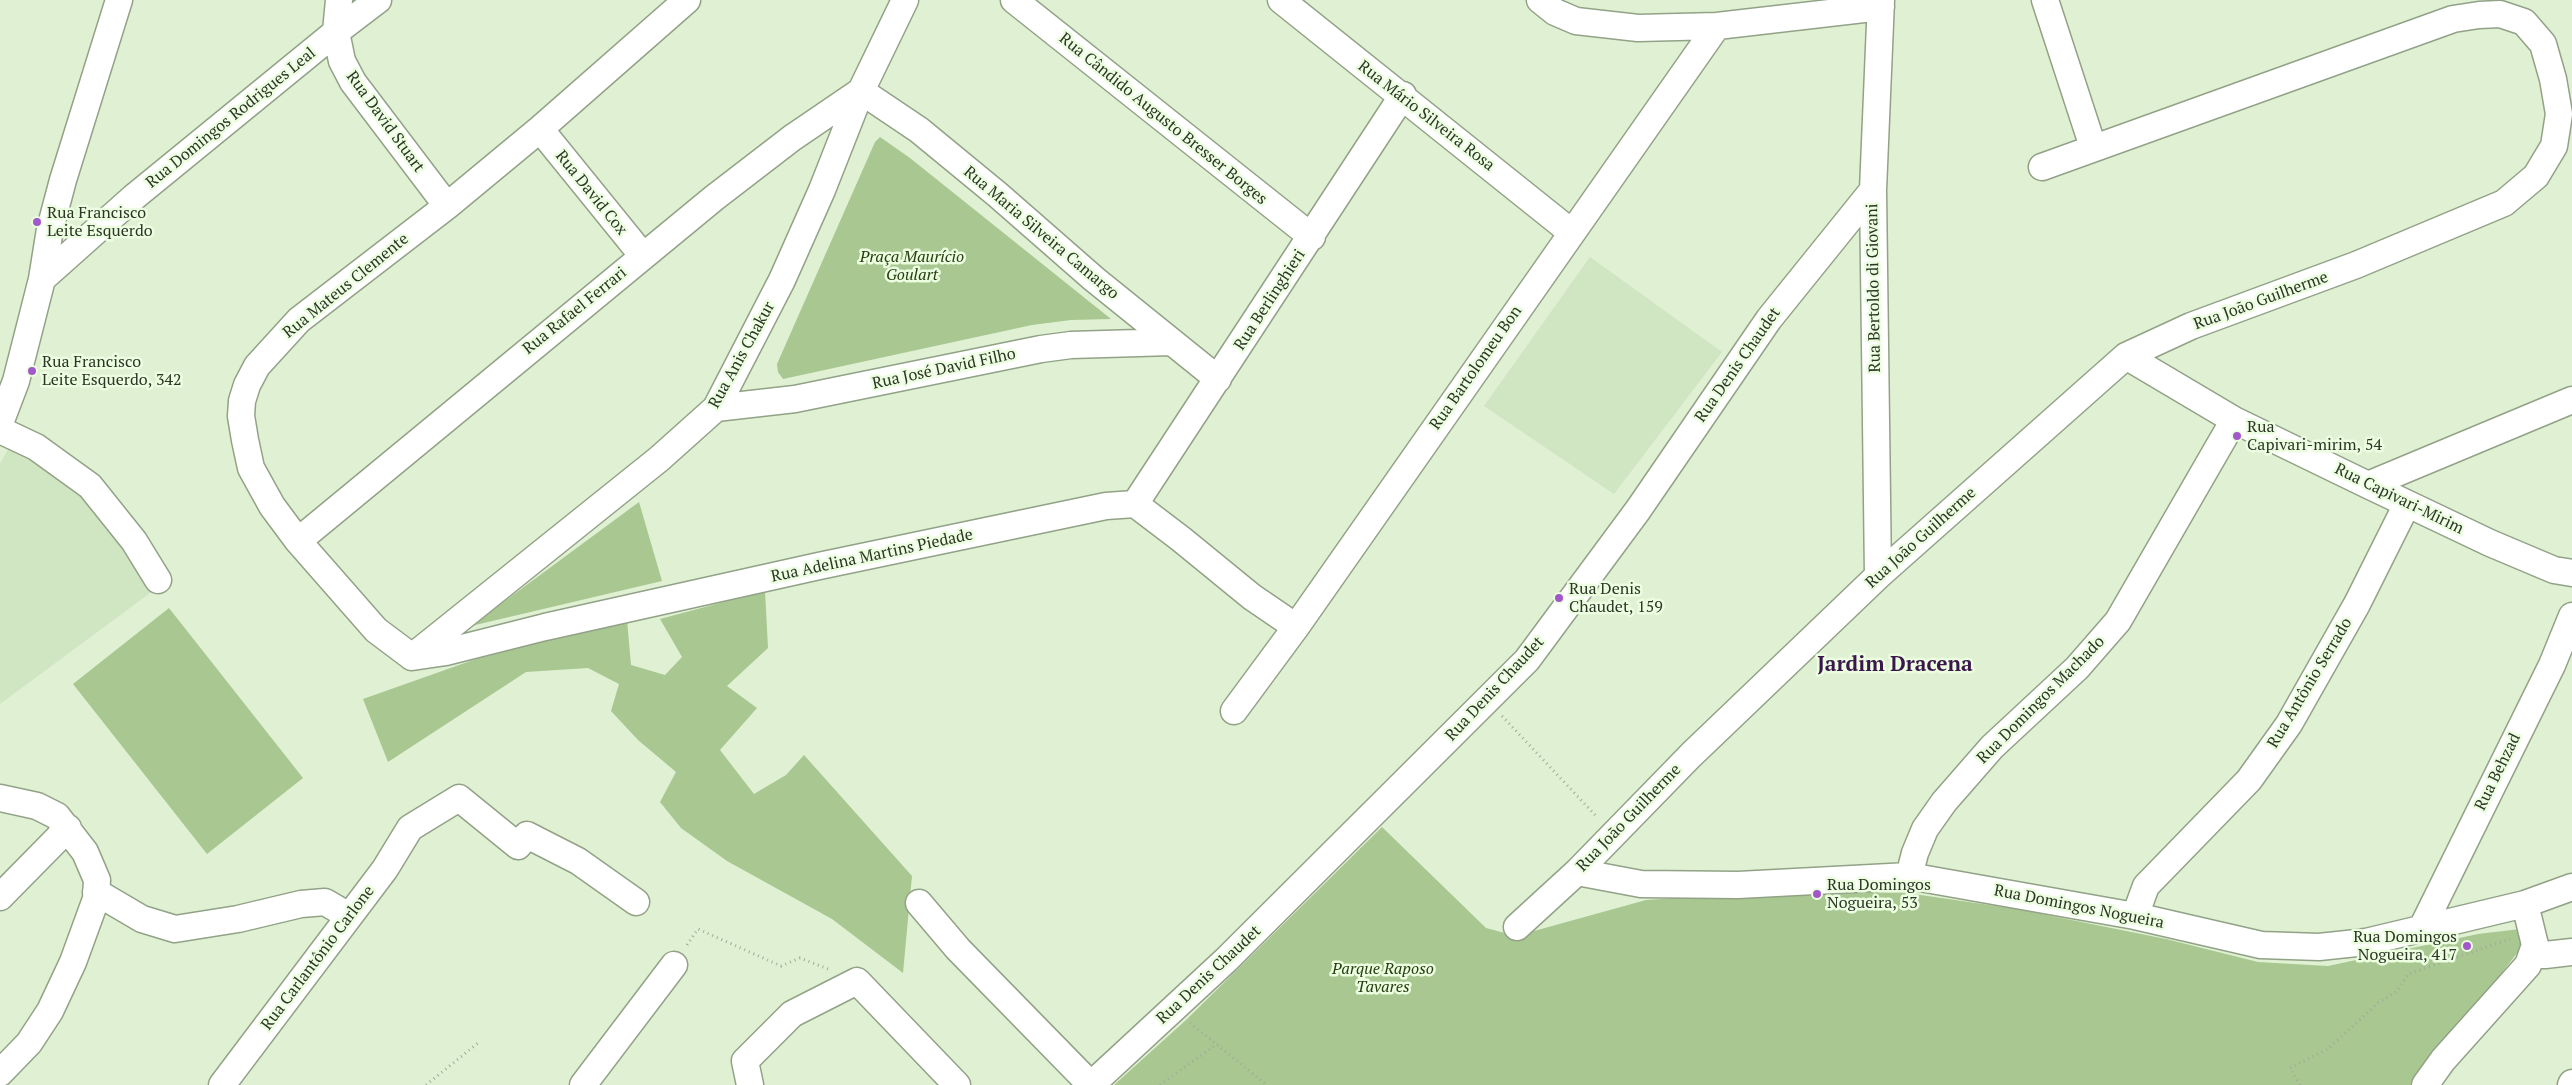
<!DOCTYPE html>
<html>
<head>
<meta charset="utf-8">
<style>
	body { margin:0 }
	canvas { display:block; background:#dff0d3 }
</style>
</head>
<body>
<canvas width="2572" height="1085"></canvas>
<script>
const c = document.querySelector('canvas').getContext('2d');
c.lineJoin = 'round';
function paint(path, color) {
  c.fillStyle = color;
  c.fill(path, 'evenodd');
}
function toPath(rows) {
  const path = new Path2D();
  for (const r of rows) {
    path.moveTo(r[0], r[1]);
    for (let i = 2; i < r.length; i += 2) path.lineTo(r[i], r[i + 1]);
  }
  return path;
}
function trace(path, color, width, dash) {
  c.strokeStyle = color;
  c.lineWidth = width;
  c.lineCap = dash ? 'butt' : 'round';
  c.setLineDash(dash || []);
  c.stroke(path);
}
function drawText(font, color, halo, rows, align = 'center') {
  c.font = font + ' "PT Serif",serif';
  c.lineWidth = 5;
  c.setLineDash([]);
  c.textBaseline = 'middle';
  c.strokeStyle = halo;
  c.fillStyle = color;
  for (const [text, x, y, turn = 0] of rows) {
    c.save();
    c.translate(x, y);
    c.rotate((+turn || 0) * Math.PI / 180);
    c.textAlign = isNaN(turn) ? turn : align;
    if (halo) c.strokeText(text, 0, 0);
    c.fillText(text, 0, 0);
    c.restore();
  }
}
paint(toPath([
	[1590,257,1722,352,1614,494,1484,406],
	[14,439,50,462,169,579,0,704,0,464]
]), '#d0e5c1');
paint(toPath([
	[880,137,910,158,1111,319,1071,320,1032,325,783,379,778,372,777,364,875,142],
	[639,502,662,581,471,626],
	[765,591,768,648,727,686,757,708,720,750,754,794,786,775,804,755,912,876,903,973,832,919,727,861,681,828,660,802,676,772,638,740,611,711,619,684,588,668,526,672,388,762,363,699,476,659,627,620,631,665,665,675,682,657,660,619],
	[169,608,303,778,207,854,73,684],
	[1382,827,1486,928,1516,936,1646,900,1859,886,2017,909,2166,939,2258,962,2328,966,2478,934,2537,927,2416,1085,1114,1085,1186,1020]
]), '#a9c791');
const minor = toPath([
	[339,0,336,32,342,61,353,82,447,206],
	[1014,0,1312,237],
	[1281,0,1571,232],
	[1540,0,1555,12,1576,21,1638,28,1717,26,1881,7],
	[2045,0,2093,147],
	[540,129,643,256],
	[42,279,134,197,336,32,378,0],
	[2126,356,2234,420,2368,485,2490,543,2554,570,2572,573],
	[716,408,795,399,1041,349,1071,345,1172,342],
	[0,423,16,381,27,338,42,279,50,229,63,180,119,0],
	[0,430,36,447,90,486,134,541,158,580],
	[2368,485,2572,400],
	[1135,504,1403,95],
	[298,541,714,198,792,138,861,91,919,130,998,195,1094,279,1218,379],
	[1878,576,1873,190,1881,0],
	[412,657,446,652,545,627,819,566,1106,506,1135,504,1181,539,1252,597,1296,627],
	[412,657,376,630,298,541,272,506,251,468,245,440,241,416,242,401,247,385,257,366,299,320,447,206,540,129,687,0],
	[412,657,659,459,716,408,782,280,822,190,861,91,905,0],
	[1234,711,1296,627,1717,26],
	[0,798,37,806,57,816,85,852,97,880,96,899,73,962,50,1011,29,1043,0,1073],
	[1577,872,1641,884,1738,885,1909,876,2135,916,2261,945,2319,947,2366,942,2525,904,2572,887],
	[1909,876,1915,853,1925,829,1944,802,1992,747,2077,668,2118,621,2234,420],
	[96,892,142,919,175,929,238,919,301,904,325,902,349,916],
	[0,897,68,828],
	[919,903,958,949,1091,1085,1226,960,1527,660,1638,510,1769,319,1873,190],
	[2135,916,2146,886,2249,780,2289,724,2357,604,2407,504],
	[1517,927,1577,872,1691,755,1878,576,2126,356,2191,326,2356,265,2504,203,2536,176,2554,146,2559,114,2553,79,2543,44,2524,22,2500,14,2479,15,2453,19,2042,167],
	[2422,928,2552,665,2572,616],
	[2532,954,2545,955,2572,952],
	[222,1085,385,869,410,828,459,798,518,846,527,835,578,861,636,902],
	[583,1085,674,965],
	[750,1085,745,1061,792,1014,857,981,957,1085],
	[2425,1085,2443,1060,2528,965,2535,945,2525,904],
	[2571,1085,2572,1083]
]);
trace(minor, '#92a287', 29);
trace(toPath([
	[1502,716,1597,817],
	[687,945,698,929,781,966,800,958,828,969],
	[1190,1023,1267,1085],
	[426,1085,478,1043],
	[1160,1085,1217,1044],
	[2300,1085,2290,1068,2328,1049,2378,1003,2397,991,2408,974,2510,939]
]), '#9fad96', 3, [1, 4]);
trace(minor, '#fff', 26);
for (const [x, y, r, color] of [
	[37,222,5,"#a258ca"],
	[32,371,5,"#a258ca"],
	[2237,436,5,"#a258ca"],
	[1559,598,5,"#a258ca"],
	[1817,894,5,"#a258ca"],
	[2467,946,5,"#a258ca"]
]) {
  const dot = new Path2D();
  dot.arc(x, y, r, 0, 2 * Math.PI);
  c.fillStyle = color;
  c.fill(dot);
  trace(dot, '#ecfee0', 2);
}
drawText('16px', '#2d3428', '#ecfee0', [
	["Rua Mário Silveira Rosa",1426,116,38],
	["Rua Domingos Rodrigues Leal",231,118,-39],
	["Rua Cândido Augusto Bresser Borges",1163,119,39],
	["Rua David Stuart",385,122,54],
	["Rua David Cox",591,193,51],
	["Rua Maria Silveira Camargo",1041,233,40],
	["Rua Mateus Clemente",346,286,-39],
	["Rua Bertoldo di Giovani",1874,288,-91],
	["Rua Berlinghieri",1270,300,-57],
	["Rua João Guilherme",2261,301,-20],
	["Rua Rafael Ferrari",575,311,-39],
	["Rua Anis Chakur",742,355,-61],
	["Rua Denis Chaudet",1738,365,-55],
	["Rua Bartolomeu Bon",1476,368,-55],
	["Rua José David Filho",944,369,-12],
	["Rua Capivari-Mirim",2399,499,26],
	["Rua João Guilherme",1921,538,-42],
	["Rua Adelina Martins Piedade",872,556,-12],
	["Rua Antônio Serrado",2310,683,-59],
	["Rua Denis Chaudet",1495,689,-47],
	["Rua Domingos Machado",2041,700,-45],
	["Rua Behzad",2498,772,-64],
	["Rua João Guilherme",1629,818,-46],
	["Rua Domingos Nogueira",2079,907,11],
	["Rua Carlantônio Carlone",318,958,-53],
	["Rua Denis Chaudet",1209,975,-43]
]);
drawText('16px', '#2d3428', '#ecfee0', [
	["Rua Francisco",47,213],
	["Leite Esquerdo",47,231],
	["Rua Francisco",42,362],
	["Leite Esquerdo, 342",42,380],
	["Rua",2247,427],
	["Capivari-mirim, 54",2247,445],
	["Rua Denis",1569,589],
	["Chaudet, 159",1569,607],
	["Rua Domingos",1827,885],
	["Nogueira, 53",1827,903],
	["Rua Domingos",2457,937,"right"],
	["Nogueira, 417",2457,955,"right"]
], 'left');
drawText('italic 16px', '#273d10', '#ecfee0', [
	["Praça Maurício",912,257],
	["Goulart",912,275],
	["Parque Raposo",1383,969],
	["Tavares",1383,987]
]);
drawText('bold 21px', '#3a164d', '#ecfee0', [
	["Jardim Dracena",1895,665]
]);
</script>
</body>
</html>
